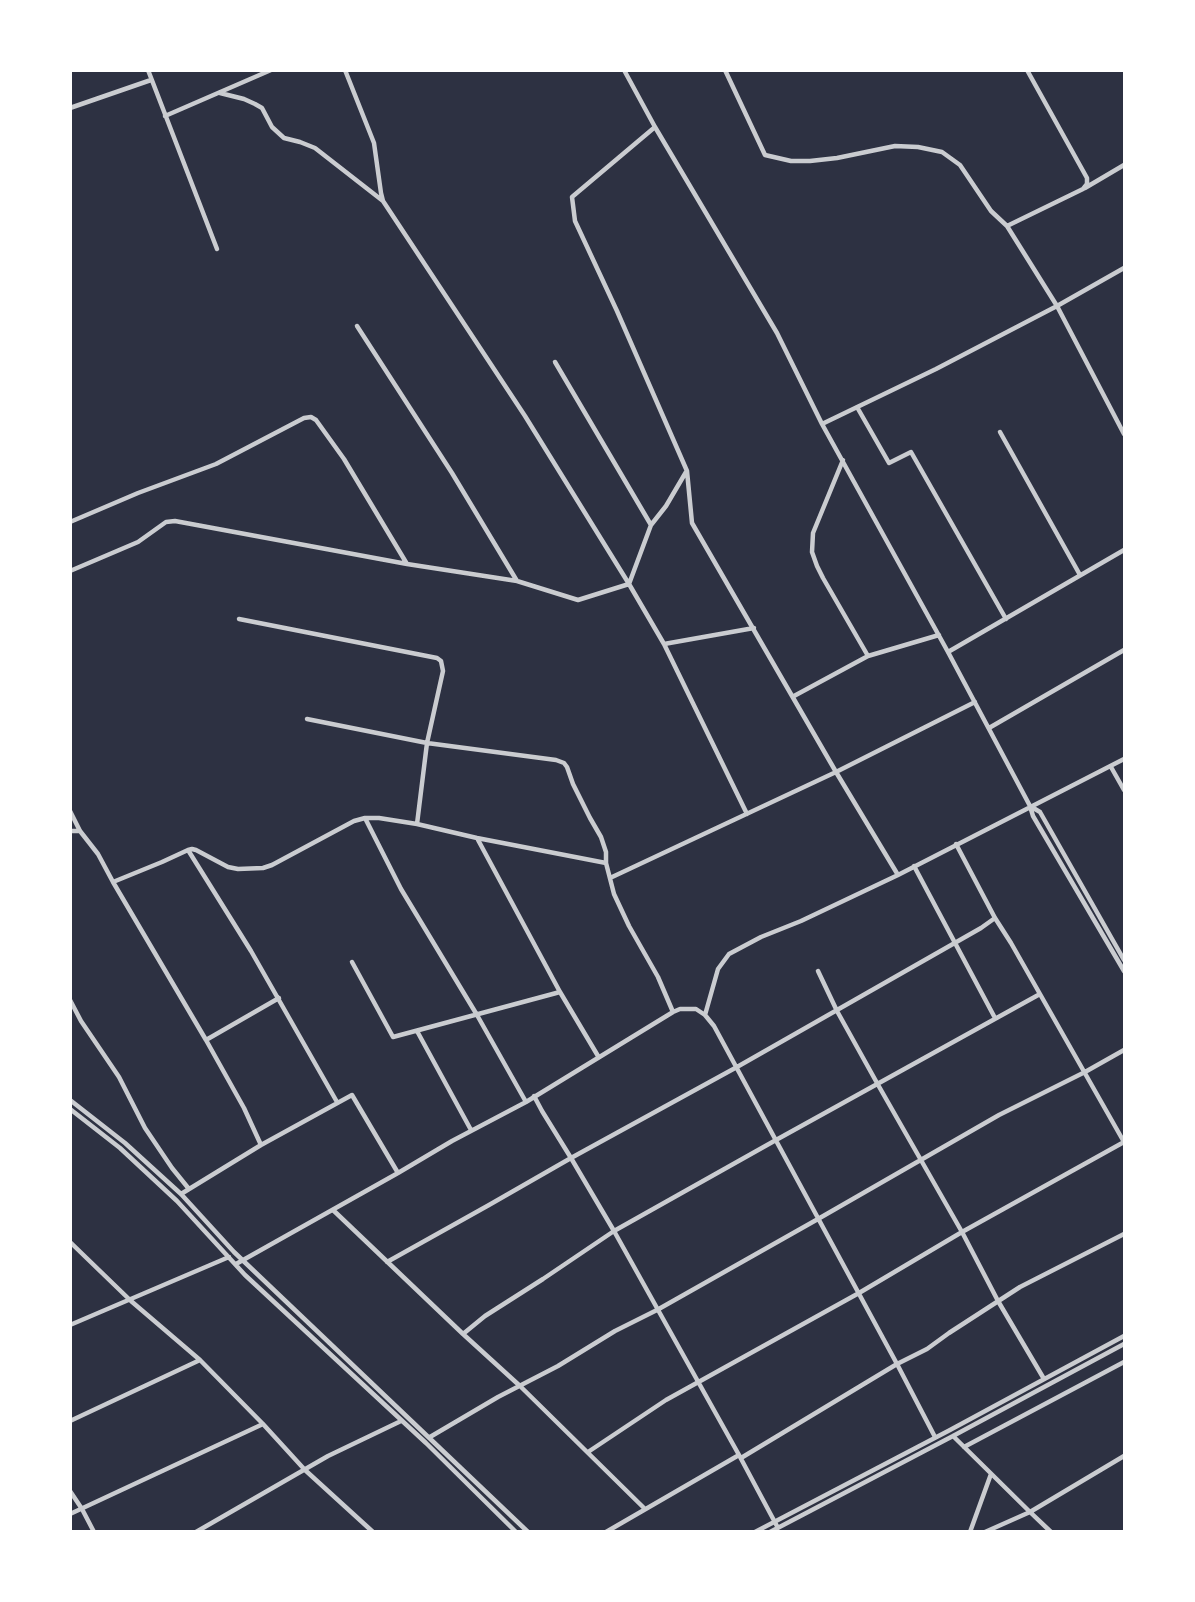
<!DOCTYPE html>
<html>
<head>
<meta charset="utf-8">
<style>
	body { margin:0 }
	#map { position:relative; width:1195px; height:1602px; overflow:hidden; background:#2d3142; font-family:Helvetica,sans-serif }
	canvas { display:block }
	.frame { position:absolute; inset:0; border:72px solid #fff; pointer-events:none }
</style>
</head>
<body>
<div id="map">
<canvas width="1195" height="1602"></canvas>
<div class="frame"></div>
</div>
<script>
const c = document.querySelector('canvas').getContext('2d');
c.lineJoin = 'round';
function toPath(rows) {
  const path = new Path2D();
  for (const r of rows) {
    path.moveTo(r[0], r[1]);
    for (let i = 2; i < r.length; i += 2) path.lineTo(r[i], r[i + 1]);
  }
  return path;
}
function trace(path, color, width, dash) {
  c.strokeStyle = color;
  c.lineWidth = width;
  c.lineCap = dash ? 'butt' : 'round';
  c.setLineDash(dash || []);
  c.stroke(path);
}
trace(toPath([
	[148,70,217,249],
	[345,70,374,143,381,193,383,201,525,416,629,584,664,644,754,628],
	[624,70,655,127,777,333,822,424,948,652,1030,806,1033,816,1124,971],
	[725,70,765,155,791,161,810,161,837,158,895,146,918,147,942,152,960,165,991,211,1007,226],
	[1027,70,1087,178,1087,184,1083,189,1007,226,1057,306,1124,434],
	[220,93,244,99,255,104,262,108,272,127,284,138,300,142,315,148,383,201],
	[70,108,151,80],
	[165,116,271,70],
	[655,127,572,197,575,221,617,311,687,471,692,523,836,772,898,875],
	[1085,188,1124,165],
	[357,326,452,473,517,581],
	[555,362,651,525],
	[857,407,889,463,911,452,1006,619],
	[822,424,936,369,1057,306,1124,268],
	[1000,432,1080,575],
	[843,460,813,533,812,552,817,566,823,578,868,656],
	[70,522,138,493,216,464,304,418,311,417,316,420,344,459,407,564],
	[70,571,138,542,166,522,175,521,407,564,517,581,578,600,629,584,651,525,666,506,686,472],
	[239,619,437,658,441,661,443,671,427,743,417,824],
	[664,644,747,814],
	[948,652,1124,550],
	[794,696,868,656,939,635],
	[989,728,1124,650],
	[1111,767,1124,790],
	[1030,806,1040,812,1124,960],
	[70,811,80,831,98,854,113,882,206,1040,244,1108,261,1145],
	[365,818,401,889,477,1015,526,1102],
	[70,831,80,831],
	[477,838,560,992,598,1056],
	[188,850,251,951,337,1102],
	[914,866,995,1018],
	[610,878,836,772,975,702],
	[113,882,162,862,188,850,192,849,196,850,228,867,238,869,263,868,272,865,354,821,365,818,379,818,417,824,477,838,606,863],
	[352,962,393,1037,560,992],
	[818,971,837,1011,877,1083,962,1232,998,1301,1044,1379],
	[70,1000,81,1021,119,1077,145,1128,172,1168,189,1189],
	[673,1012,680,1009,696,1009,705,1015,714,1026,897,1364,935,1437],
	[705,1015,718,969,729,954,761,937,801,921,898,875,1124,759],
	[417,1031,471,1130],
	[206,1040,279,998],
	[534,1096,542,1111,571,1158,614,1231,739,1455,778,1528],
	[70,1100,125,1143,181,1194,234,1252,528,1532],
	[70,1109,120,1148,177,1201,245,1275,426,1443,516,1532],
	[181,1194,261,1145,352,1095,398,1173],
	[333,1210,463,1334,520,1386,644,1508],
	[70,1242,131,1301,200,1360,263,1424,305,1470,373,1532],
	[387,1262,489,1205,571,1158,737,1067,981,928,995,918],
	[236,1264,398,1173,452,1141,526,1102,673,1012,658,977,629,926,614,894,606,863,606,852,601,837,590,818,573,784,567,767,564,763,556,760,427,743,307,719],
	[70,1325,229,1257],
	[463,1334,485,1316,543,1279,614,1231,776,1140,1040,994],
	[70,1421,200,1360],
	[953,1436,1030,1512,1051,1532],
	[430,1437,498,1397,558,1366,615,1331,657,1310,818,1219,999,1115,1085,1072,1124,1050],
	[964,1447,1124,1362],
	[588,1452,666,1400,859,1293,962,1232,1124,1142,1011,943,995,918,956,844],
	[741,1458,897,1364,927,1349,949,1333,1020,1287,1124,1234],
	[70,1491,82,1509,94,1532],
	[70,1514,263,1424],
	[196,1532,328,1456,401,1421],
	[606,1532,739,1455],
	[755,1532,950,1430,1124,1336],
	[770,1532,953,1436,1124,1344],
	[970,1532,991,1474],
	[985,1532,1030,1512,1124,1456]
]), '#caccd0', 4.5);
</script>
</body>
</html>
